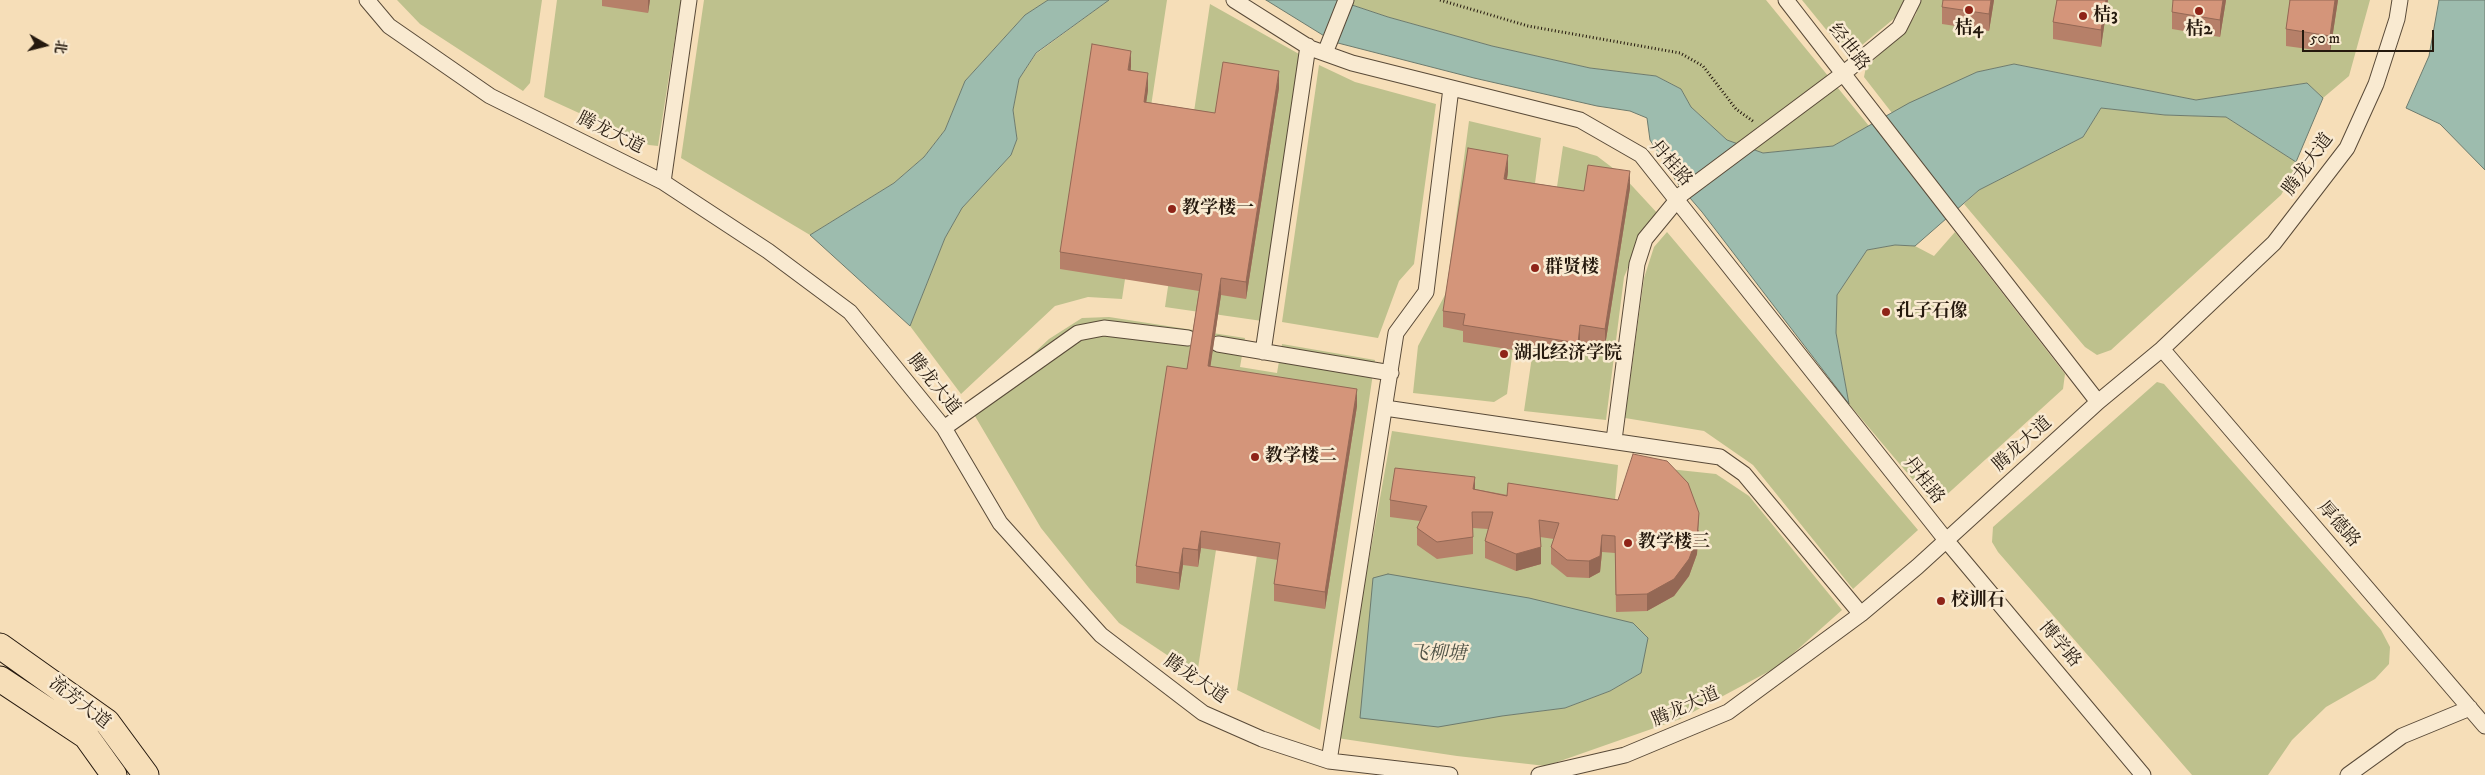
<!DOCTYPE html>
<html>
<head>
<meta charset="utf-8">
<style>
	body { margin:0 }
	#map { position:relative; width:2485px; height:775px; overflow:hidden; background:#f6deb8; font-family:"IM FELL DW Pica","Noto Serif SC",serif }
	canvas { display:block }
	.north { position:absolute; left:20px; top:20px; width:50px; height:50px; -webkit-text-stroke:4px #f9ead1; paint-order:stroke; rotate:98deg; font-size:14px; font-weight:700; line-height:20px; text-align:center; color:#25190e }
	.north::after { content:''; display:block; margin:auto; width:18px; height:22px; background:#25190e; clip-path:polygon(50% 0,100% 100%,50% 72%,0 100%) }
	.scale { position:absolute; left:2302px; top:30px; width:132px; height:22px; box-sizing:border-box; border:2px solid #25190e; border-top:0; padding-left:6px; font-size:15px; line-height:18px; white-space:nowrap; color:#25190e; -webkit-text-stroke:4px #f9ead1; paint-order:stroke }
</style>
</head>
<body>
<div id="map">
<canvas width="2485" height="775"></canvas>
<div class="north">北</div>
<div class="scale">50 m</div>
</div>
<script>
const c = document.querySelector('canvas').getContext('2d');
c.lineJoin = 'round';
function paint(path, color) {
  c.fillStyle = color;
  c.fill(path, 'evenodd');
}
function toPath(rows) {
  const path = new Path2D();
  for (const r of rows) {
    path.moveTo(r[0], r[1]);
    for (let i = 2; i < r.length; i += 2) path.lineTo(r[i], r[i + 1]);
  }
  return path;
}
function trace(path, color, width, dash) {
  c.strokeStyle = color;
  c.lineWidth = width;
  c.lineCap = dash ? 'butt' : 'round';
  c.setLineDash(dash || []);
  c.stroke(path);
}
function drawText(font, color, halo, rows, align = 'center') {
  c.font = font + ' "IM FELL DW Pica","Noto Serif SC",serif';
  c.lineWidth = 5;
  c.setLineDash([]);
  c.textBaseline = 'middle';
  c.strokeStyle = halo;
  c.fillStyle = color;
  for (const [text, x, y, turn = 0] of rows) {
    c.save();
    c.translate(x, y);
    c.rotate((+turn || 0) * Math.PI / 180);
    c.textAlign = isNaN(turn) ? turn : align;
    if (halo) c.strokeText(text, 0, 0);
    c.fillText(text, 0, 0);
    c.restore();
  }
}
paint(toPath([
	[397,0,542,0,530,83,523,91,420,24],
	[557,0,681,0,658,146,649,145,544,97],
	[704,0,1048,0,1025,15,965,81,945,130,924,157,894,183,810,235,681,158],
	[1109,0,1167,0,1122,299,1088,297,1055,306,961,394,910,326,945,238,962,208,1011,155,1017,139,1013,110,1019,79,1036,54],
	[1345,0,1766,0,1869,126,1833,146,1763,153,1727,140,1691,107,1681,89,1656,76,1590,68,1492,46,1388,17,1352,5],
	[1802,0,1906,0,1896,17,1856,50,1847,49,1837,43],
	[1920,0,2370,0,2349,76,2323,98,2307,83,2196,100,2014,64,1977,72,1892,113,1864,77,1866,67,1906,30,1916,14],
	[1210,4,1299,54,1262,321,1165,307],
	[1319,65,1355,82,1436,104,1414,264,1399,281,1378,338,1282,322],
	[2101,108,2165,115,2226,117,2296,162,2298,166,2281,195,2111,350,2097,355,2085,347,1964,204,1979,190,2083,137],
	[1469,121,1541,138,1507,394,1494,402,1413,393,1418,346,1446,293],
	[1563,146,1597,156,1622,175,1659,215,1640,239,1624,277,1606,420,1524,411],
	[1667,232,1918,530,1853,589,1753,465,1704,431,1625,418,1644,278,1654,247],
	[1955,232,2065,374,2063,389,1942,499,1930,500,1849,404,1836,333,1837,295,1867,250,1895,245,1915,246,1934,256],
	[1109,317,1245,338,1240,367,1277,373,1282,344,1375,360,1320,730,1237,690,1262,521,1221,517,1197,675,1119,623,1089,588,1041,528,972,411,1049,339,1082,318],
	[2157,382,2164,384,2381,630,2390,647,2389,664,2375,679,2326,707,2292,740,2268,775,2192,775,1998,552,1992,542,1993,527],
	[1392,431,1618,465,1613,524,1641,466,1716,474,1749,496,1842,610,1779,666,1680,719,1546,766,1457,756,1337,738],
	[1641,673,1610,691,1565,708,1502,716]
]), '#bec18d');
const water = toPath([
	[1048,0,1109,0,1036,53,1019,79,1013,110,1017,139,1011,155,962,208,945,238,910,326,810,235,894,183,924,157,945,130,965,81,1025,15,1048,0],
	[1266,0,1345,0,1352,5,1388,17,1492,46,1590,68,1656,76,1681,89,1691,107,1727,140,1763,153,1833,146,1909,103,1977,72,2014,64,2196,100,2307,83,2323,98,2296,162,2226,117,2165,115,2101,108,2083,137,1979,190,1915,246,1895,245,1867,250,1837,295,1836,333,1849,404,1702,212,1678,184,1650,140,1647,118,1630,111,1597,106,1474,78,1334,42,1266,0],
	[2439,0,2485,0,2485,170,2440,124,2406,108,2429,56,2439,0],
	[1388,574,1529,598,1633,623,1648,638,1641,673,1610,691,1565,708,1502,716,1438,727,1360,718,1373,578,1388,574]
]);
paint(water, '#9dbcae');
trace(water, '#6d7b6e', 1);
const street = toPath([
	[367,0,389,26,490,96,663,182,768,251,850,312,944,428,1000,523,1101,635,1203,713,1262,739,1329,761,1450,775],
	[1234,0,1310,48,1352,63,1580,120,1641,155,1946,540,2143,775],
	[1786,0,2098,402],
	[1325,53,1346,0],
	[663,182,689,0],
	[1218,344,1391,373],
	[2162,349,2485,726],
	[1263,352,1308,46],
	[1385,408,1720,457,1744,474,1861,614],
	[944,428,1078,333,1104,328,1188,338],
	[1614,440,1637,264,1645,239,1682,194,1844,73,1899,28,1913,0],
	[1329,761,1396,333,1426,292,1451,88],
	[1539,775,1625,755,1728,712,1861,614,1917,567,2098,402,2162,349,2274,243,2347,148,2376,84,2397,19,2400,0],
	[2348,775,2402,736,2470,708]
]);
const primary = toPath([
	[0,646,107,722,146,775],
	[0,679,86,736,114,775]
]);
trace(street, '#594a38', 17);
trace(primary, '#25190e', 27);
trace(toPath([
	[1440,0,1528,26,1680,53,1703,66,1736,109,1754,122]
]), '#25190e', 3, [1, 2.5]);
trace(street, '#f9ead1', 15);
trace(primary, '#f6deb8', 25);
paint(toPath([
	[602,0,650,0,648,13,602,6],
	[1994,0,1989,31,1942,24,1942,7],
	[2057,0,2108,0,2101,47,2053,39,2053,22],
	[2226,0,2220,37,2172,29,2172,12],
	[2290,0,2338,0,2330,52,2286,46,2286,29],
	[1131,67,1131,70,1148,90,1146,102,1215,113,1279,88,1246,299,1221,295,1210,367,1357,406,1325,609,1274,601,1274,584,1278,560,1201,548,1198,567,1183,565,1179,590,1136,583,1136,566,1187,369,1199,291,1060,269,1060,252],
	[1508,172,1507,179,1584,191,1630,188,1605,346,1580,342,1578,360,1463,342,1463,331,1443,327,1443,311],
	[1475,489,1699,530,1697,554,1689,576,1674,596,1647,611,1616,612,1615,553,1602,552,1600,572,1589,578,1567,577,1551,564,1551,547,1554,539,1540,537,1541,564,1516,571,1485,558,1485,541,1488,529,1473,528,1473,554,1437,559,1417,545,1417,528,1420,521,1390,517,1390,500]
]), '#b68069');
paint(toPath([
	[648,0,650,0,648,13],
	[1991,0,1994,0,1989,31,1989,14],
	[2106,0,2108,0,2101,47,2101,30],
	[2223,0,2226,0,2220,37,2220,20],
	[2335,0,2338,0,2330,52,2330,36],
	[1131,51,1131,67,1128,87,1128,70],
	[1279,71,1279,88,1246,299,1246,282],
	[1148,73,1148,90,1144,118,1144,102],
	[1508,155,1508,172,1504,196,1504,179],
	[1630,171,1630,188,1605,346,1605,329],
	[1221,278,1221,295,1208,383,1208,366],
	[1580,325,1580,342,1578,360,1578,343],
	[1357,389,1357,406,1325,609,1325,592],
	[1475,477,1475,494,1473,489],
	[1699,513,1697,554,1689,576,1674,596,1647,611,1647,594],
	[1201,531,1201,548,1198,567,1198,550],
	[1602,535,1602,552,1600,572,1589,578,1589,561],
	[1541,547,1541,564,1516,571,1516,554],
	[1183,548,1183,565,1179,590,1179,573]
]), '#946855');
const building = toPath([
	[1943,0,1991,0,1989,14,1942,7,1943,0],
	[2057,0,2106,0,2101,30,2053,22,2057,0],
	[2173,0,2223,0,2220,20,2172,12,2173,0],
	[2290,0,2335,0,2330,36,2286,29,2290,0],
	[1092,44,1131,51,1128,70,1148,73,1144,102,1215,113,1223,62,1279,71,1246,282,1221,278,1208,366,1357,389,1325,592,1274,584,1280,543,1201,531,1198,550,1183,548,1179,573,1136,566,1167,366,1187,369,1202,274,1060,252,1092,44],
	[1468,148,1508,155,1504,179,1584,191,1588,165,1630,171,1605,329,1580,325,1578,343,1463,325,1465,314,1443,311,1468,148],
	[1633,454,1667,461,1688,483,1699,513,1697,538,1689,559,1674,579,1647,594,1616,595,1615,536,1602,535,1600,556,1589,561,1567,560,1551,547,1559,523,1539,520,1541,547,1516,554,1485,541,1493,512,1472,512,1473,537,1437,542,1417,528,1427,506,1390,500,1395,468,1475,477,1473,489,1507,496,1508,483,1618,500,1633,454]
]);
paint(building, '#d4957a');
trace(building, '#946855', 1);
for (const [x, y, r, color] of [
	[1969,10,5,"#8f2418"],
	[2199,11,5,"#8f2418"],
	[2083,16,5,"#8f2418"],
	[1172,209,5,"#8f2418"],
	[1535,268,5,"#8f2418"],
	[1886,312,5,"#8f2418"],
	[1504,354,5,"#8f2418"],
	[1255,457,5,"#8f2418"],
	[1628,543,5,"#8f2418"],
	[1941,601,5,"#8f2418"]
]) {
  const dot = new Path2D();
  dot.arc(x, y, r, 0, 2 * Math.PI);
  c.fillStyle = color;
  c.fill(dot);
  trace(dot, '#f9ead1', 2);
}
drawText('bold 18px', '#25190e', '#f9ead1', [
	["桔3",2093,16],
	["桔4",1969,29,"center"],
	["桔2",2199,30,"center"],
	["教学楼一",1182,209],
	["群贤楼",1545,268],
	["孔子石像",1896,312],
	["湖北经济学院",1514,354],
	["教学楼二",1265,457],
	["教学楼三",1638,543],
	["校训石",1951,601]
], 'left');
drawText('18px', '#25190e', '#f9ead1', [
	["经世路",1848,48,52],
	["腾龙大道",610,134,26],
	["丹桂路",1670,164,49],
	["腾龙大道",2309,165,-54],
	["腾龙大道",933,385,51],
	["腾龙大道",2023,445,-42],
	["丹桂路",1923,481,52],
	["厚德路",2338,525,49],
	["博学路",2059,645,50],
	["腾龙大道",1195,680,34],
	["流芳大道",79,704,38],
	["腾龙大道",1686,708,-24]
]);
drawText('italic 19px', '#4f5246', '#f9ead1', [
	["飞柳塘",1438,655]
]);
</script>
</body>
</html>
